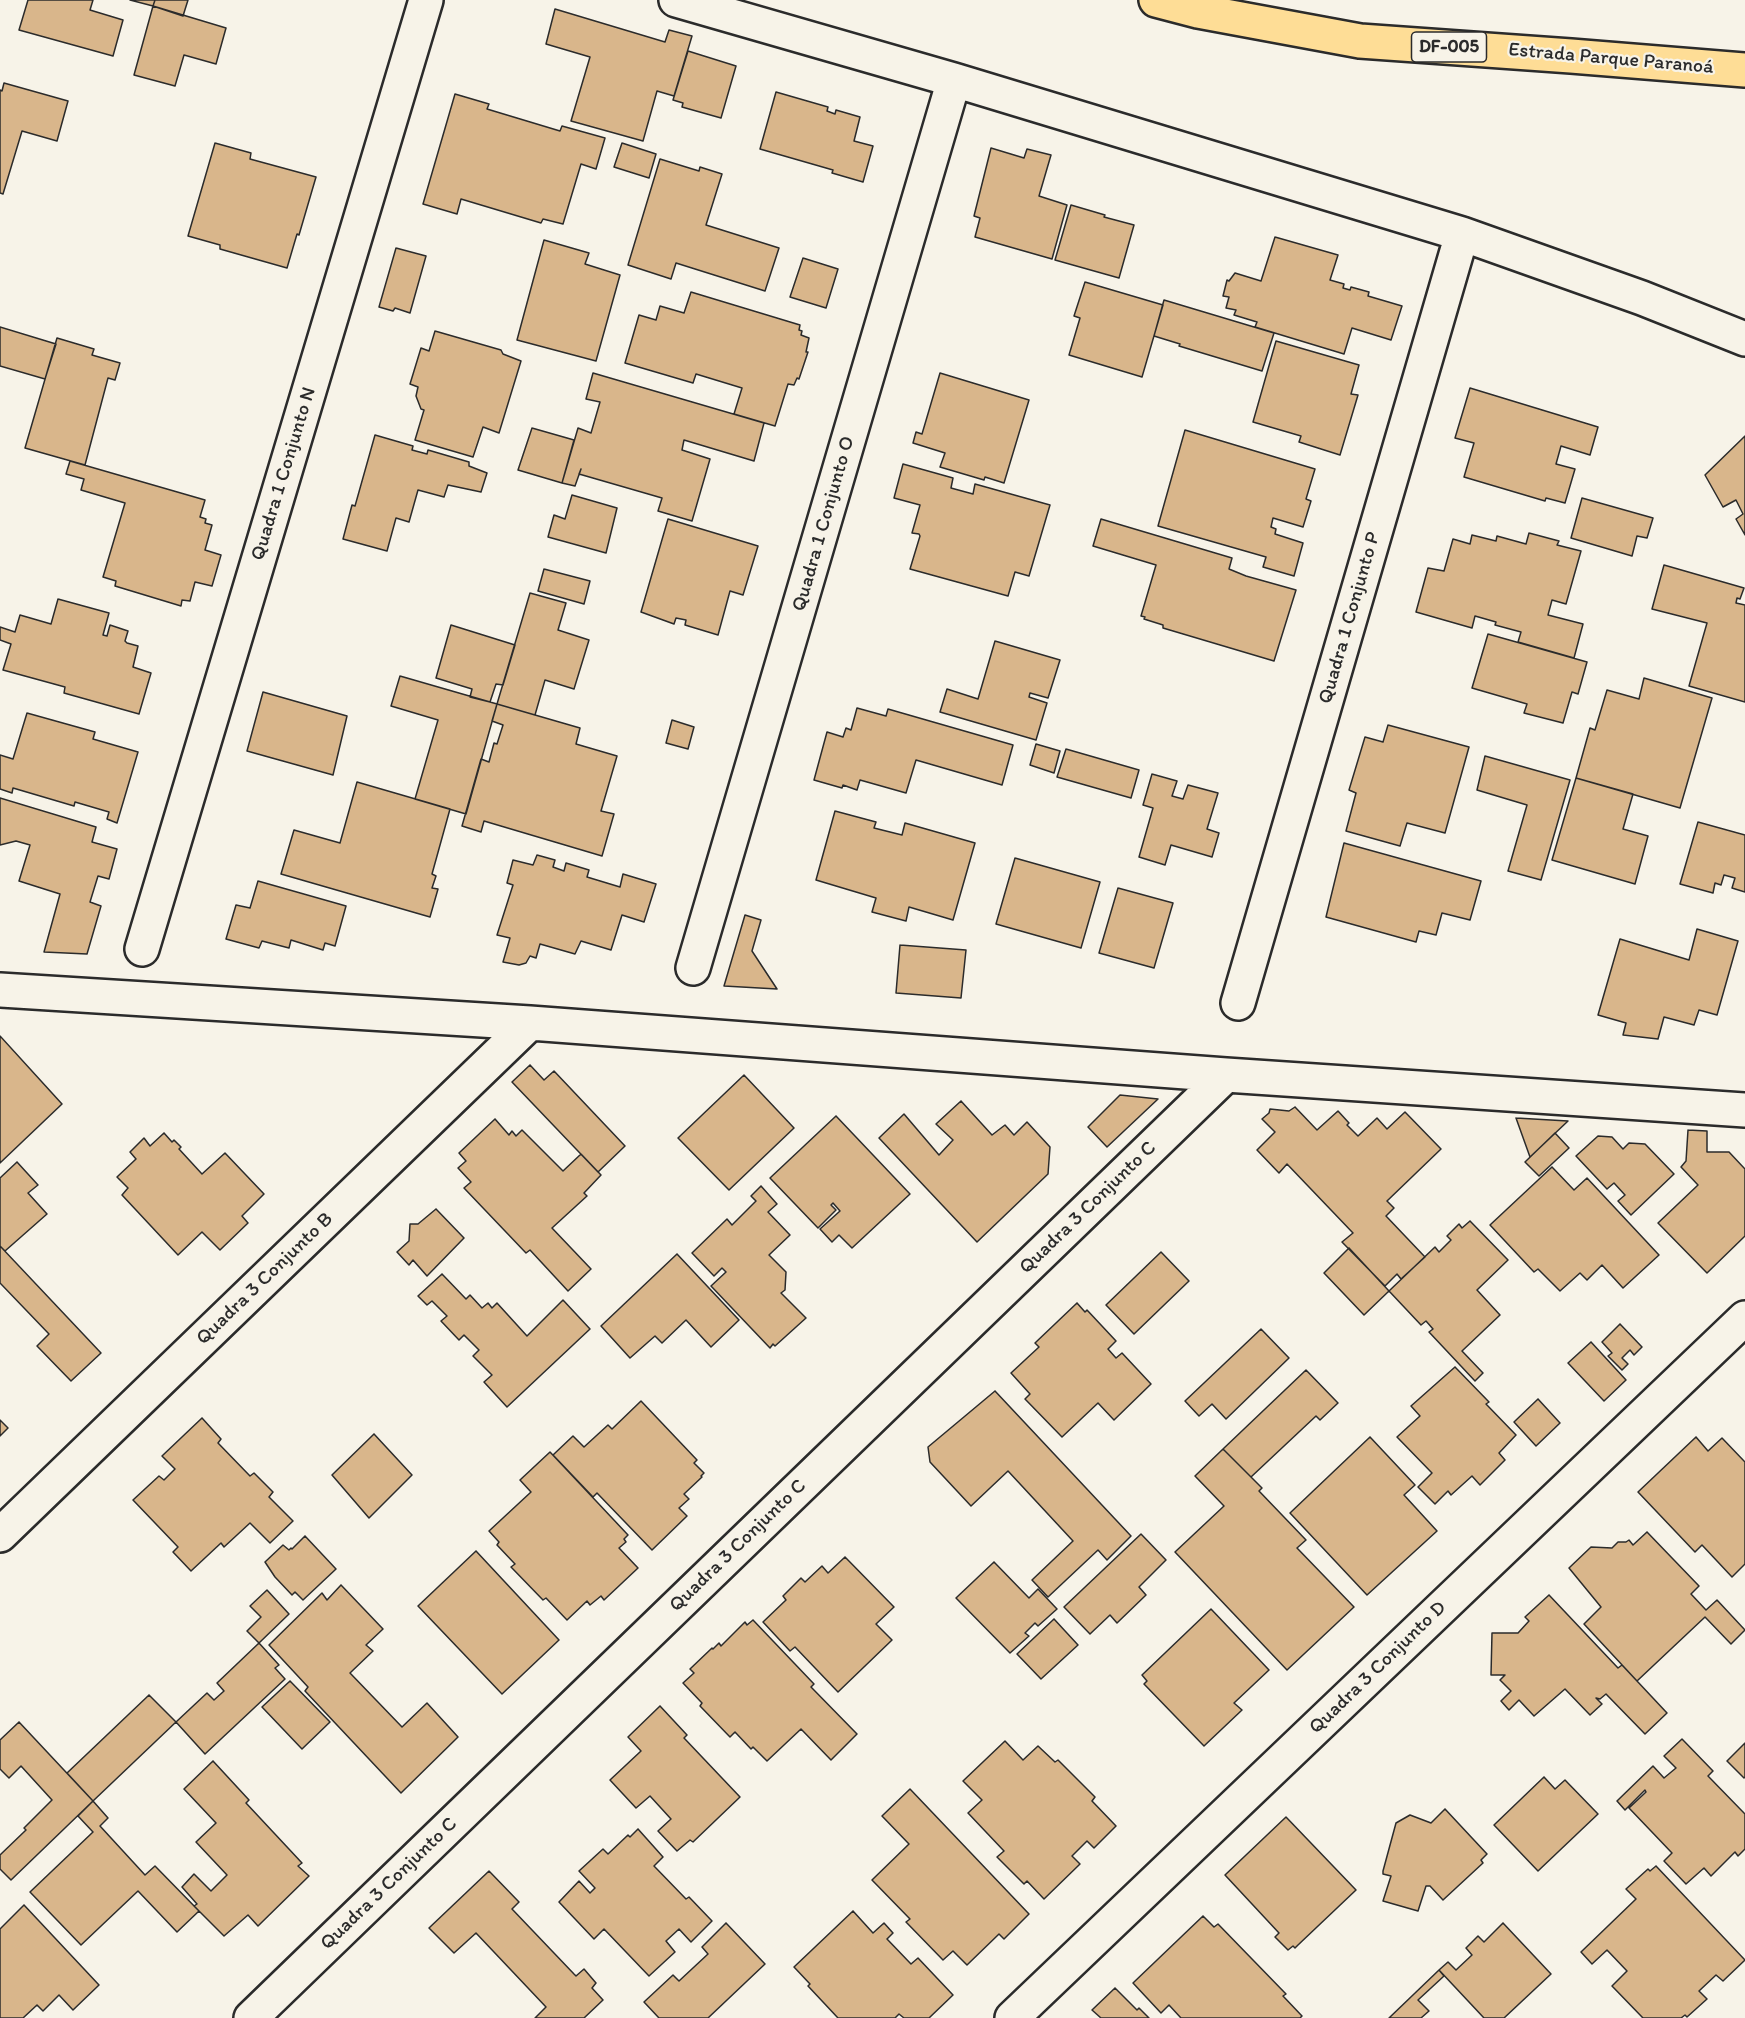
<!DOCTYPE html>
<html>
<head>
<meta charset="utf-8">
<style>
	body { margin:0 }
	canvas { display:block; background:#f7f3e8 }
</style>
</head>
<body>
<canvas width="1745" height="2018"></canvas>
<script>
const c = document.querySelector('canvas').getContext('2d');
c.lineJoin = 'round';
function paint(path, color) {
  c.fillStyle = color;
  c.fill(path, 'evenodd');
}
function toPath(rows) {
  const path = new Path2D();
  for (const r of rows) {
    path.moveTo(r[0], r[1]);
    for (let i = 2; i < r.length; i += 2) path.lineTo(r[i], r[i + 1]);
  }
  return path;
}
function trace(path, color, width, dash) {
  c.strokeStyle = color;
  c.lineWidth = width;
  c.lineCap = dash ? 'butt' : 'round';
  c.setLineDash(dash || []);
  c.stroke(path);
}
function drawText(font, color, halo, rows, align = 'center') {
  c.font = font + ' Itim,sans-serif';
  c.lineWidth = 4.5;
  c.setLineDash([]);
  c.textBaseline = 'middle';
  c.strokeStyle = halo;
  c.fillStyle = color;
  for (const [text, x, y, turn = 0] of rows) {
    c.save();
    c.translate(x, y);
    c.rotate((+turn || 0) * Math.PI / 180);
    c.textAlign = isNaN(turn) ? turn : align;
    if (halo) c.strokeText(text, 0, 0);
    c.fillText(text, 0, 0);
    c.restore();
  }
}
const building = toPath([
	[28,0,93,0,90,10,123,20,113,56,19,30,28,0],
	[130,0,155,0,153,6,130,0],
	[155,0,188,0,183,16,153,6,155,0],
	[153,6,226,28,216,64,184,55,175,86,134,75,153,6],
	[555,9,665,42,669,30,692,36,674,96,657,91,643,141,571,121,590,57,546,44,555,9],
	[688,51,736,66,721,118,682,107,683,103,673,100,688,51],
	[4,83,68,101,57,141,22,131,3,194,0,193,0,90,2,91,4,83],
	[776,92,828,107,827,111,835,114,836,110,860,117,854,141,873,146,863,182,832,173,833,170,760,149,776,92],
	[455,94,489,104,487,109,560,131,562,126,605,138,596,169,581,164,563,224,543,219,541,223,461,199,457,214,423,204,455,94],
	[215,143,251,153,250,159,316,177,299,235,297,234,287,268,220,249,220,245,188,236,215,143],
	[622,143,656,154,649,178,614,167,622,143],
	[991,148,1024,158,1027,149,1051,155,1039,196,1067,205,1052,259,975,237,980,218,974,216,991,148],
	[660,159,699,171,700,167,722,174,706,225,779,248,765,291,676,263,671,279,628,265,660,159],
	[1071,205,1105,215,1104,217,1134,225,1119,278,1055,260,1071,205],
	[1275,237,1338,255,1330,280,1344,284,1343,288,1350,290,1351,287,1369,292,1368,296,1402,306,1391,340,1352,328,1344,354,1255,327,1257,322,1234,315,1236,310,1226,308,1229,297,1223,296,1227,280,1229,281,1235,273,1261,281,1275,237],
	[544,240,589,253,585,264,620,275,596,361,517,340,544,240],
	[396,248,426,256,410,313,395,308,393,311,379,307,396,248],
	[803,258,838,269,826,308,790,297,803,258],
	[1085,282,1163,305,1142,377,1069,355,1080,318,1074,316,1085,282],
	[691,292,800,325,799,330,802,331,801,335,809,338,806,352,808,352,799,379,797,378,794,385,788,384,775,426,734,414,742,388,696,374,693,383,625,363,639,315,656,320,660,306,684,313,691,292],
	[1164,300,1274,333,1262,371,1179,346,1180,344,1154,336,1164,300],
	[0,327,56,344,45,379,0,366,0,327],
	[435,331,501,350,503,354,521,361,499,433,483,427,473,457,415,440,424,410,421,409,416,396,418,387,410,384,421,348,429,351,435,331],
	[57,338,94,349,92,355,120,363,115,380,108,378,85,465,25,448,57,338],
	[1276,341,1359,365,1351,394,1358,395,1340,455,1299,442,1301,436,1253,422,1276,341],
	[593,373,764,423,754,461,684,440,682,450,710,459,692,521,658,511,662,498,579,474,581,469,575,486,562,483,578,428,591,433,600,402,586,399,593,373],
	[940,373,1029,400,1004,483,985,477,984,480,940,467,945,453,913,443,916,432,922,434,940,373],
	[1470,388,1598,427,1590,455,1561,446,1556,464,1575,469,1565,503,1546,498,1545,501,1464,477,1474,443,1455,438,1470,388],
	[532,428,574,440,562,483,518,470,532,428],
	[1185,430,1315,469,1306,499,1311,501,1303,527,1273,518,1271,527,1276,529,1275,534,1303,543,1294,576,1263,567,1266,557,1158,526,1185,430],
	[375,435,413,446,412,450,427,454,428,450,469,462,469,466,487,473,481,492,448,485,444,497,418,490,409,522,396,518,387,551,343,539,352,505,355,506,375,435],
	[1745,436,1745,535,1736,519,1743,514,1736,500,1723,507,1705,475,1745,436],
	[70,461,205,500,200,517,206,519,205,523,212,525,205,550,221,555,212,586,195,582,190,601,182,600,181,606,115,586,116,581,103,577,125,503,81,490,84,479,66,474,70,461],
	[903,464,953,478,951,488,973,494,975,484,1050,505,1029,576,1015,572,1008,596,910,569,920,536,919,534,912,533,920,505,894,498,903,464],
	[572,495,617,508,606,553,548,537,554,515,565,519,572,495],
	[1582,498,1653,518,1647,538,1637,536,1632,556,1571,538,1582,498],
	[668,519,758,546,743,595,730,591,718,635,685,625,686,620,676,618,674,624,641,612,668,519],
	[1101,519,1232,558,1229,569,1246,576,1296,590,1274,661,1163,628,1163,625,1144,619,1145,617,1141,616,1156,565,1093,546,1101,519],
	[1529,533,1559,541,1557,545,1581,551,1566,604,1552,600,1548,615,1583,624,1574,658,1518,642,1521,632,1495,625,1496,622,1475,616,1472,628,1416,612,1428,568,1444,571,1453,539,1470,544,1472,535,1496,541,1497,536,1526,544,1529,533],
	[1664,565,1744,588,1740,599,1737,598,1736,603,1745,605,1745,702,1689,686,1707,623,1652,609,1664,565],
	[544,569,590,581,584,604,538,591,544,569],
	[530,593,566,603,558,630,589,640,574,689,545,680,535,715,497,704,530,593],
	[58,599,109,613,103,635,107,636,110,625,128,631,125,641,127,643,138,646,133,667,151,673,139,714,64,693,65,687,3,670,11,644,0,640,0,627,15,632,20,615,51,624,58,599],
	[451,625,515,645,503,685,496,684,490,702,470,697,472,689,436,678,451,625],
	[1488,634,1587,662,1578,694,1572,692,1563,723,1524,713,1527,704,1472,688,1488,634],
	[995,641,1060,660,1048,698,1030,693,1029,697,1047,703,1036,740,940,712,947,689,978,699,995,641],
	[400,676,497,704,466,814,415,799,438,720,391,706,400,676],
	[1644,678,1712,698,1680,808,1576,778,1590,728,1595,730,1607,690,1639,699,1644,678],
	[263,692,347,716,333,775,247,751,263,692],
	[497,704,580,728,576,744,617,756,601,811,614,814,602,856,484,821,481,832,462,826,481,759,489,762,494,743,497,744,503,725,492,721,497,704],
	[857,708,886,716,888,709,1013,745,1002,785,916,760,906,793,860,780,857,790,843,785,842,788,814,780,827,732,843,737,846,728,851,730,857,708],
	[27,713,95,732,93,739,138,752,117,823,107,819,109,812,75,802,74,806,13,788,12,793,0,789,0,755,13,759,27,713],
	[672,720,694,727,688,749,666,743,672,720],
	[1388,725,1469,747,1445,833,1407,823,1400,846,1346,831,1356,793,1349,790,1365,737,1383,742,1388,725],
	[1036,744,1060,751,1054,773,1030,765,1036,744],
	[1066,749,1139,770,1131,798,1057,777,1066,749],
	[1485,756,1570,780,1541,880,1508,871,1527,805,1477,790,1485,756],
	[1152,774,1177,781,1172,796,1183,799,1188,785,1218,793,1207,829,1219,833,1212,857,1171,845,1165,865,1139,857,1153,808,1143,805,1152,774],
	[1576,778,1633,794,1623,829,1648,836,1635,884,1552,860,1576,778],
	[357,782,450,809,432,874,436,876,432,888,438,889,430,917,281,874,294,830,340,843,357,782],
	[0,798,96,827,92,842,117,849,109,879,98,876,90,902,101,906,87,954,44,952,60,894,19,881,30,845,16,841,0,845,0,798],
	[835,811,876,822,874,828,902,835,905,823,975,843,953,920,909,907,906,921,872,912,876,898,816,880,835,811],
	[1698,822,1745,835,1745,892,1732,888,1735,878,1724,875,1721,885,1715,883,1713,893,1680,884,1698,822],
	[1344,843,1481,881,1470,920,1442,913,1436,935,1419,931,1416,942,1326,917,1344,843],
	[537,855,555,860,553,867,564,871,566,863,589,870,587,877,620,887,623,874,656,884,644,922,622,915,611,950,581,941,575,954,540,944,536,958,530,956,526,963,519,965,503,962,510,938,497,935,513,885,507,883,513,860,533,865,537,855],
	[1015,858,1100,882,1081,948,996,924,1015,858],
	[258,881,346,906,335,946,325,943,323,950,291,940,289,948,262,941,259,948,226,939,236,905,250,908,258,881],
	[1118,888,1173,903,1154,968,1099,953,1118,888],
	[745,915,761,920,752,951,777,989,724,986,745,915],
	[1697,929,1738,941,1717,1015,1699,1010,1694,1025,1664,1017,1658,1039,1623,1035,1626,1023,1598,1015,1620,939,1689,960,1697,929],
	[900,945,966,950,961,998,896,993,900,945],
	[0,1036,62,1104,0,1163,0,1036],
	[530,1065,544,1080,554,1071,625,1146,598,1172,512,1082,530,1065],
	[744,1075,794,1128,729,1190,678,1138,744,1075],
	[1120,1095,1158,1099,1107,1147,1088,1127,1120,1095],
	[961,1101,992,1135,1005,1125,1014,1135,1027,1122,1050,1147,1048,1174,977,1242,879,1138,904,1114,939,1155,953,1140,936,1124,961,1101],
	[1295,1107,1317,1130,1338,1111,1349,1123,1347,1125,1358,1136,1377,1118,1387,1129,1405,1112,1441,1149,1387,1201,1394,1208,1386,1216,1425,1257,1401,1279,1397,1274,1385,1286,1342,1242,1353,1233,1287,1164,1279,1173,1257,1150,1275,1132,1262,1119,1269,1113,1270,1109,1289,1111,1295,1107],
	[836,1116,910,1194,852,1248,839,1235,832,1242,820,1229,840,1211,833,1203,831,1205,836,1210,818,1228,770,1178,836,1116],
	[1516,1118,1568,1121,1530,1157,1516,1118],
	[495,1119,509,1135,512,1131,516,1136,522,1130,563,1171,581,1154,601,1175,584,1193,587,1196,552,1228,591,1269,568,1291,530,1250,526,1253,464,1188,471,1182,458,1168,466,1161,459,1153,495,1119],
	[1688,1130,1707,1131,1707,1152,1729,1152,1745,1169,1745,1236,1707,1273,1658,1223,1698,1185,1681,1167,1686,1161,1688,1130],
	[164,1133,172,1142,174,1140,181,1147,179,1149,202,1174,225,1153,264,1194,242,1216,248,1223,220,1250,202,1232,178,1255,122,1195,128,1188,117,1177,136,1159,130,1152,144,1138,150,1146,164,1133],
	[1555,1133,1569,1148,1539,1176,1525,1162,1555,1133],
	[1598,1136,1612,1137,1623,1149,1629,1143,1645,1144,1674,1174,1631,1215,1618,1201,1625,1195,1614,1183,1607,1189,1576,1156,1598,1136],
	[17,1162,38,1185,28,1193,47,1214,5,1251,0,1246,0,1178,17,1162],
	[1552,1167,1574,1190,1587,1178,1659,1255,1623,1288,1602,1265,1587,1280,1580,1273,1560,1291,1538,1269,1534,1272,1490,1225,1552,1167],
	[761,1186,777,1204,768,1212,790,1235,769,1255,786,1272,785,1290,781,1293,806,1318,775,1346,773,1344,770,1348,711,1286,726,1272,722,1268,714,1276,692,1253,727,1219,732,1225,756,1201,751,1196,761,1186],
	[436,1209,464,1238,427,1276,413,1260,409,1265,397,1252,409,1241,410,1224,418,1224,436,1209],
	[1470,1221,1508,1260,1477,1290,1500,1315,1462,1351,1483,1373,1475,1381,1429,1332,1433,1329,1426,1321,1421,1325,1389,1291,1435,1247,1439,1252,1451,1240,1447,1236,1459,1224,1462,1228,1470,1221],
	[0,1246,101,1353,71,1381,37,1346,49,1334,0,1283,0,1246],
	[1349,1248,1389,1291,1364,1315,1324,1273,1349,1248],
	[1161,1252,1189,1281,1134,1334,1106,1305,1161,1252],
	[677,1254,739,1320,711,1347,686,1320,662,1343,655,1336,630,1358,601,1326,677,1254],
	[442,1274,466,1299,470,1295,482,1308,488,1303,492,1308,497,1303,527,1336,563,1300,590,1329,507,1407,484,1382,492,1375,473,1356,479,1350,464,1335,459,1340,441,1321,447,1316,432,1301,427,1305,418,1296,442,1274],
	[1077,1303,1085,1312,1087,1310,1116,1341,1108,1349,1116,1358,1122,1353,1151,1384,1114,1420,1098,1403,1062,1437,1025,1399,1030,1394,1011,1373,1039,1347,1035,1343,1077,1303],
	[1620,1324,1642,1347,1634,1355,1630,1350,1622,1358,1628,1364,1622,1370,1608,1356,1612,1353,1602,1342,1620,1324],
	[1261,1329,1289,1358,1226,1419,1212,1404,1199,1416,1185,1401,1261,1329],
	[1591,1342,1626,1380,1604,1401,1568,1363,1591,1342],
	[1455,1367,1489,1402,1486,1404,1516,1435,1499,1453,1505,1460,1480,1485,1472,1476,1451,1495,1448,1491,1435,1504,1418,1487,1432,1473,1397,1437,1420,1416,1411,1406,1455,1367],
	[1306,1370,1338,1403,1320,1420,1316,1416,1251,1477,1223,1449,1306,1370],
	[995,1391,1131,1536,1107,1560,1098,1550,1048,1597,1032,1580,1073,1541,1008,1471,971,1506,930,1462,928,1447,995,1391],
	[1538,1399,1560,1423,1536,1446,1514,1422,1538,1399],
	[641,1401,697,1460,694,1463,704,1473,701,1476,702,1477,684,1494,689,1499,679,1508,687,1516,652,1550,597,1493,593,1497,553,1455,573,1436,584,1447,608,1425,612,1429,641,1401],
	[202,1418,221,1439,218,1443,250,1476,254,1473,273,1492,269,1497,293,1521,270,1543,250,1523,224,1547,221,1543,191,1571,173,1552,178,1547,133,1500,159,1476,164,1480,175,1469,162,1456,202,1418],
	[0,1420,8,1428,0,1436,0,1420],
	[374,1434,412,1475,369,1518,332,1475,374,1434],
	[1370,1437,1415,1485,1404,1495,1437,1531,1367,1595,1290,1513,1370,1437],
	[1696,1437,1708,1451,1722,1438,1745,1462,1745,1564,1732,1577,1702,1545,1695,1552,1638,1492,1696,1437],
	[1223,1449,1262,1488,1259,1491,1306,1540,1297,1548,1354,1607,1287,1670,1175,1552,1224,1506,1195,1476,1223,1449],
	[550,1452,628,1535,624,1539,626,1542,619,1548,638,1568,604,1600,601,1596,590,1605,587,1601,567,1620,546,1598,543,1600,511,1567,515,1564,497,1545,499,1542,489,1531,531,1492,520,1480,550,1452],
	[1647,1532,1699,1586,1691,1594,1706,1610,1717,1600,1745,1630,1731,1644,1705,1617,1637,1681,1584,1624,1601,1607,1569,1568,1591,1547,1612,1548,1618,1542,1626,1542,1629,1540,1633,1545,1647,1532],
	[1141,1534,1166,1560,1139,1587,1146,1595,1117,1623,1110,1615,1090,1634,1064,1607,1141,1534],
	[305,1536,336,1569,303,1600,295,1592,292,1595,275,1577,265,1562,283,1545,289,1550,291,1548,292,1549,305,1536],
	[476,1551,559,1640,502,1694,418,1606,476,1551],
	[845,1557,894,1607,876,1624,892,1640,838,1692,795,1647,790,1651,763,1622,786,1600,783,1596,801,1578,805,1582,822,1566,828,1573,845,1557],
	[994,1562,1029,1598,1038,1589,1057,1609,1038,1626,1035,1623,1025,1633,1029,1636,1010,1653,956,1598,994,1562],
	[341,1585,383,1629,366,1645,373,1651,350,1673,402,1727,427,1703,458,1737,401,1793,305,1691,308,1687,269,1645,322,1593,327,1600,341,1585],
	[267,1590,289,1614,259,1643,247,1631,261,1617,250,1606,267,1590],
	[1549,1595,1618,1668,1622,1665,1667,1713,1645,1734,1606,1694,1600,1699,1596,1698,1602,1704,1590,1715,1565,1689,1534,1716,1519,1700,1509,1710,1501,1701,1511,1691,1500,1680,1505,1675,1491,1675,1492,1633,1518,1633,1529,1621,1525,1617,1549,1595],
	[1211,1609,1269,1670,1234,1703,1242,1710,1204,1746,1144,1684,1147,1681,1142,1675,1211,1609],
	[1054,1619,1078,1645,1041,1679,1017,1654,1054,1619],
	[753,1620,814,1684,811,1687,857,1734,831,1760,801,1729,767,1761,753,1747,751,1749,735,1732,730,1737,700,1706,702,1703,683,1683,694,1673,690,1669,712,1648,713,1649,719,1643,721,1646,745,1622,747,1625,753,1620],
	[259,1643,279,1665,275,1668,285,1679,205,1754,176,1722,207,1693,214,1700,224,1691,217,1683,259,1643],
	[290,1681,330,1722,302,1749,262,1707,290,1681],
	[149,1695,176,1722,93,1801,67,1773,149,1695],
	[660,1706,687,1735,684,1738,740,1797,693,1842,690,1840,677,1851,658,1831,671,1819,650,1796,636,1808,610,1780,641,1751,628,1737,660,1706],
	[19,1722,93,1801,11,1880,0,1869,0,1855,26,1830,24,1828,52,1800,21,1766,9,1778,0,1769,0,1740,19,1722],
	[1682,1739,1713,1771,1708,1776,1745,1814,1745,1849,1738,1856,1735,1852,1711,1876,1704,1868,1686,1884,1664,1861,1672,1853,1629,1808,1646,1792,1645,1790,1625,1810,1617,1801,1653,1766,1664,1778,1676,1768,1664,1756,1682,1739],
	[1005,1741,1023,1760,1038,1746,1055,1762,1058,1760,1095,1797,1092,1801,1116,1826,1094,1848,1087,1841,1072,1856,1080,1864,1044,1899,1027,1881,1024,1884,997,1857,1004,1851,968,1813,982,1800,963,1781,1005,1741],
	[1745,1743,1745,1777,1744,1778,1727,1761,1745,1743],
	[213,1761,249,1800,246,1803,302,1863,298,1866,309,1876,258,1926,248,1915,224,1936,194,1906,197,1904,182,1887,194,1874,211,1891,227,1875,196,1842,216,1823,184,1789,213,1761],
	[1544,1777,1555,1789,1565,1780,1598,1814,1538,1871,1494,1825,1544,1777],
	[910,1789,1029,1914,1004,1939,999,1934,967,1965,953,1951,943,1960,906,1922,910,1919,872,1880,909,1844,882,1816,910,1789],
	[93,1801,108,1818,100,1826,145,1875,155,1866,199,1911,177,1932,138,1891,81,1945,30,1892,93,1832,78,1816,93,1801],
	[1445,1809,1487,1854,1481,1860,1483,1863,1443,1900,1430,1886,1426,1886,1418,1911,1383,1901,1391,1876,1383,1874,1383,1871,1396,1823,1410,1815,1431,1823,1445,1809],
	[1286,1817,1356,1890,1298,1945,1295,1948,1293,1946,1288,1950,1275,1937,1279,1933,1225,1875,1286,1817],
	[638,1829,663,1857,654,1866,686,1899,689,1897,712,1921,691,1942,679,1929,666,1941,675,1952,649,1976,604,1929,594,1939,559,1902,579,1881,590,1893,595,1888,579,1871,603,1849,608,1854,628,1835,630,1837,638,1829],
	[1656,1866,1745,1960,1723,1981,1716,1975,1699,1991,1707,1999,1687,2017,1685,2015,1681,2018,1643,2018,1612,1986,1627,1971,1607,1950,1592,1964,1581,1952,1636,1899,1626,1889,1648,1869,1650,1871,1656,1866],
	[489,1871,519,1902,512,1909,574,1974,576,1976,584,1969,596,1983,592,1988,603,2000,584,2018,535,2018,546,2007,476,1933,454,1953,429,1928,489,1871],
	[24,1905,99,1985,73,2010,59,1995,43,2011,37,2005,23,2018,0,2018,0,1929,24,1905],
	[853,1911,873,1933,884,1923,893,1933,887,1939,911,1964,918,1958,953,1995,929,2018,904,2018,899,2014,895,2018,838,2018,808,1986,810,1984,794,1967,853,1911],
	[1203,1916,1214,1927,1218,1924,1286,1994,1283,1996,1302,2016,1300,2018,1181,2018,1169,2005,1161,2013,1133,1983,1203,1916],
	[726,1923,765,1964,708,2018,659,2018,644,2002,673,1975,679,1981,708,1954,702,1947,726,1923],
	[1503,1923,1551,1974,1504,2018,1484,2018,1439,1970,1448,1962,1456,1970,1472,1955,1466,1948,1478,1936,1484,1942,1503,1923],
	[1439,1970,1444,1976,1418,2000,1429,2011,1421,2018,1389,2018,1439,1970],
	[1115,1988,1137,2010,1139,2008,1149,2018,1101,2018,1092,2010,1115,1988]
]);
paint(building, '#d9b68b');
trace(building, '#2b2b2b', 1.5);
const minor = toPath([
	[676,0,954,80,1462,234,1642,298,1745,339],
	[142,949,426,0],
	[693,968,954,80],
	[0,990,530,1023,1226,1075,1745,1110],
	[1238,1003,1462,234],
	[0,1535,530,1023],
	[251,2018,1226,1075],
	[1012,2018,1745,1318]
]);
const major = toPath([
	[1156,0,1198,11,1360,41,1571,56,1745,70]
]);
trace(minor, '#2b2b2b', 38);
trace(major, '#2b2b2b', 38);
trace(minor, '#f7f3e8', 33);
trace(major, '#fedd96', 33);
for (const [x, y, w] of [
	[1449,47,75]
]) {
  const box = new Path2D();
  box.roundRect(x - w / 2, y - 15, w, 30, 4.5);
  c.fillStyle = '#f7f3e8';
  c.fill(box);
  trace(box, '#2b2b2b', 1.5);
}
drawText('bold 18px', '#2b2b2b', null, [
	["DF-005",1449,47]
]);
drawText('20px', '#2b2b2b', '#f7f3e8', [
	["Estrada Parque Paranoá",1611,59,5],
	["Quadra 1 Conjunto N",284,474,-73],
	["Quadra 1 Conjunto O",824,524,-74],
	["Quadra 1 Conjunto P",1350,618,-74],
	["Quadra 3 Conjunto C",1088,1208,-44],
	["Quadra 3 Conjunto B",265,1279,-44],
	["Quadra 3 Conjunto C",738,1546,-44],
	["Quadra 3 Conjunto D",1378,1668,-44],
	["Quadra 3 Conjunto C",389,1884,-44]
]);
</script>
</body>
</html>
